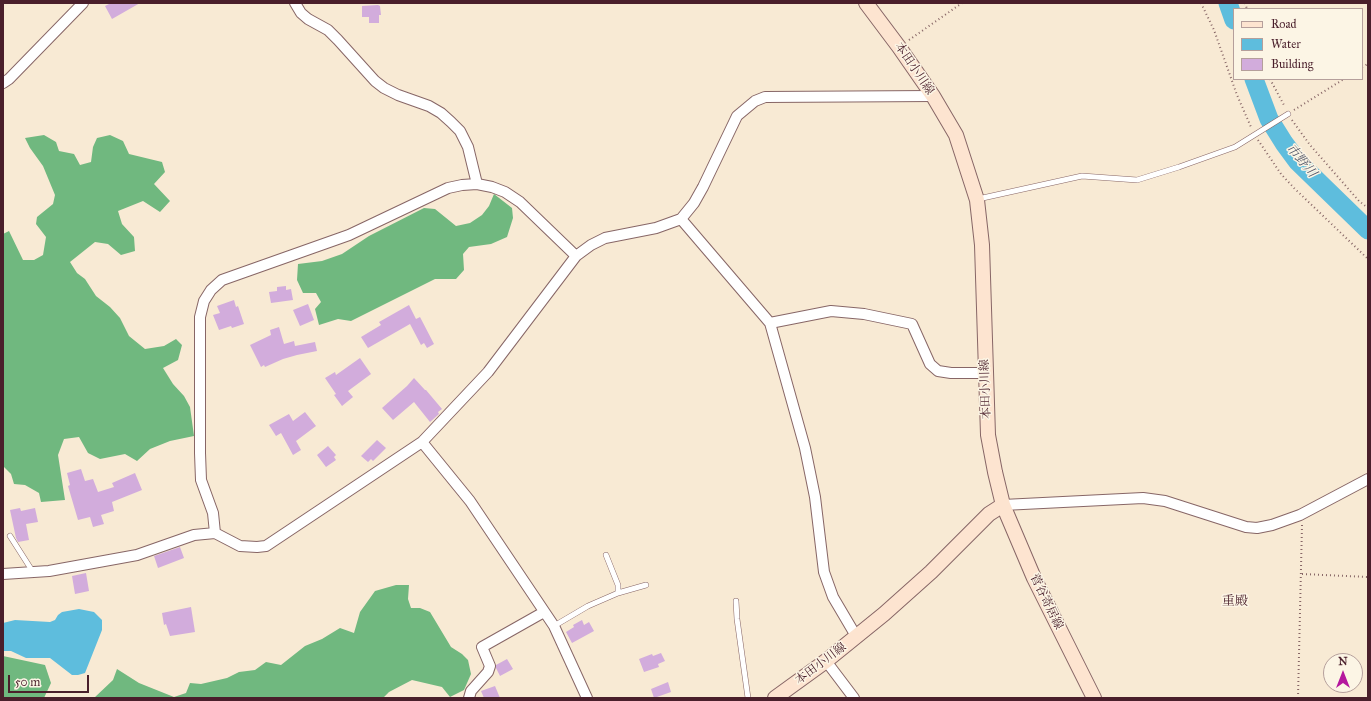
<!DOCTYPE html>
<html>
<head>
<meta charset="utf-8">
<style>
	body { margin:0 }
	#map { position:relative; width:1371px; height:701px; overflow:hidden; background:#f8ead4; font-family:"IM FELL Great Primer",serif }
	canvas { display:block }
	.frame { position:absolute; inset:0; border:4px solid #4a1f2b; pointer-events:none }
	.legend { position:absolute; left:1233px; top:8px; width:130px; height:72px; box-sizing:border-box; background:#fcf5e5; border:1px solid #b59f9b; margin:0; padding:5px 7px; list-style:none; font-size:12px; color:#4a1f2b }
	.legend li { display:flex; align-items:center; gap:8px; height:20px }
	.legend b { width:20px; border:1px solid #b59f9b }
	.north { position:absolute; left:1323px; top:653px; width:40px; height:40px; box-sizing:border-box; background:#fcf5e5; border:1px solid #b59f9b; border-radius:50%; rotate:0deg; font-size:11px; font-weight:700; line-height:16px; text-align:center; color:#4a1f2b }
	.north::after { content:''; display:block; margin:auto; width:14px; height:18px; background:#b5179e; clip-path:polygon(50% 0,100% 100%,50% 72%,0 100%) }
	.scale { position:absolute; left:8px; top:675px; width:81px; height:18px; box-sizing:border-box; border:2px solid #4a1f2b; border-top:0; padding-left:5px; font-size:12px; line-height:14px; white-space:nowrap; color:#4a1f2b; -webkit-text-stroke:3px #fcf5e5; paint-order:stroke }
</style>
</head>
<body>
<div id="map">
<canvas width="1371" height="701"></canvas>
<div class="frame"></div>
<ul class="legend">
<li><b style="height:5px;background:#fde4d0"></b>Road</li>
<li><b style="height:11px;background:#5ebddd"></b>Water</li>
<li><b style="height:11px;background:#d2acdc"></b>Building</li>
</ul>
<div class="north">N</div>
<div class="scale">50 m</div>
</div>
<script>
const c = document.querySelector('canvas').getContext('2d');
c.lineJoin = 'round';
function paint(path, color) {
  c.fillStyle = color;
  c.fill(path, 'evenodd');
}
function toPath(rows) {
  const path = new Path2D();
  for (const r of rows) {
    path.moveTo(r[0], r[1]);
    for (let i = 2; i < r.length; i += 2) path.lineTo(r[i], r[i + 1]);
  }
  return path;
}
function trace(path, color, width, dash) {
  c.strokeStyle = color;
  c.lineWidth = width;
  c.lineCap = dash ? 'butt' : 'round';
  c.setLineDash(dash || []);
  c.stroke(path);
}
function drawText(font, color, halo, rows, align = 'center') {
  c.font = font + ' "IM FELL Great Primer","Noto Serif JP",serif';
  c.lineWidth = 3;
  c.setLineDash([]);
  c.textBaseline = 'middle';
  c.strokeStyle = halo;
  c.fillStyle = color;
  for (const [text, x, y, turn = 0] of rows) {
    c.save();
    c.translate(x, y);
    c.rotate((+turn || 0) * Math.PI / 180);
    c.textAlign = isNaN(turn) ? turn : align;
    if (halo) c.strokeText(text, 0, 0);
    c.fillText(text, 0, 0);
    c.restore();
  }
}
paint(toPath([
	[44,135,56,142,59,151,74,154,80,165,91,162,93,147,97,138,110,135,123,141,129,154,162,162,165,172,154,184,170,201,160,212,143,201,118,211,122,224,134,237,135,251,121,255,108,244,95,242,70,262,77,273,85,279,96,296,110,307,120,318,129,336,145,349,164,346,176,339,182,345,178,360,163,368,173,384,184,396,190,407,194,436,170,441,150,449,137,461,125,454,100,459,88,453,79,437,64,439,58,455,65,500,41,502,39,493,25,485,14,484,11,474,3,466,3,234,9,231,23,260,34,260,43,255,46,237,36,224,37,217,53,204,55,195,43,166,30,148,25,138],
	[494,194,512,208,513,218,507,237,491,244,469,247,463,254,464,270,456,279,435,279,351,321,338,319,319,325,315,309,321,302,316,293,303,293,297,280,298,264,322,261,342,254,369,236,424,208,435,209,456,226,470,223,482,215,489,206],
	[396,585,409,585,408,599,411,608,420,608,430,612,451,647,462,654,468,660,471,674,464,690,450,697,442,687,412,680,389,692,383,698,94,698,113,680,117,669,139,683,174,697,186,693,190,683,201,684,227,678,239,672,255,670,266,662,281,665,305,646,322,639,340,628,354,633,360,612,375,591],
	[3,656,45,665,51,683,44,698,3,698]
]), '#70b87f');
paint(toPath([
	[79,609,94,612,102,620,102,630,85,673,78,675,72,675,50,658,26,658,11,651,3,651,3,623,15,620,50,622,55,620,58,615,62,612]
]), '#5ebddd');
trace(toPath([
	[1228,3,1234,20],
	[1254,79,1269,119,1284,143,1298,162,1368,230]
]), '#5ebddd', 19);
paint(toPath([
	[111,3,140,3,112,19,105,6],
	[378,5,380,6,381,15,379,15,379,23,369,23,369,17,362,17,362,6],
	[286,286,286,290,291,289,293,300,271,303,269,292,277,291,277,287],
	[234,300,236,307,238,306,244,324,232,328,231,326,219,330,213,315,220,313,217,306],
	[308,304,314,320,300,326,293,310],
	[409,305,416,319,420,317,434,344,427,348,424,343,421,345,410,324,368,348,361,337,381,325,379,322],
	[279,327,284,344,294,341,295,346,315,342,317,351,297,355,283,359,265,367,264,365,261,367,250,345,271,335,270,330],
	[360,358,371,374,348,391,353,397,342,406,334,395,336,394,325,378,335,372,336,375],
	[414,378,425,390,426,390,442,409,438,412,439,414,430,422,414,402,393,420,382,408,407,386],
	[305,412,316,426,296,441,301,450,293,455,281,433,276,436,269,425,289,414,293,421],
	[377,440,386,448,373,461,371,459,368,462,361,456],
	[328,446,336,455,334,457,336,460,326,467,317,455],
	[81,469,85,481,93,479,98,492,114,487,112,483,135,473,142,490,112,502,114,511,101,515,104,524,93,527,90,517,78,520,68,486,70,485,67,473],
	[20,508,21,511,35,508,38,522,26,524,29,540,18,542,16,538,10,510],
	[180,547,184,558,158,568,154,556],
	[86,573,89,591,75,594,72,576],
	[191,607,195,632,170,636,166,624,164,625,162,613],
	[582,620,584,625,589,622,594,631,572,643,566,632,574,627,573,625],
	[661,653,665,661,658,664,659,667,644,672,639,659,652,654,653,656],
	[507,659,513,669,500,676,496,668,496,665],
	[668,682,671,692,654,698,651,689],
	[495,686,500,698,484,698,481,691]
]), '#d2acdc');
const service = toPath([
	[978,199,1082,176,1137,180,1179,167,1235,147,1288,114],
	[10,536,33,572],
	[618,593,646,585],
	[736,601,737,619,748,698],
	[554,626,588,606,618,593,618,585,606,555]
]);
const minor = toPath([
	[295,3,301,13,308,19,328,30,338,40,375,81,384,88,398,95,429,106,441,113,451,122,460,131,468,147,477,184],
	[3,83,9,79,83,3],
	[681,219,770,323,805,448,815,497,824,572,833,597,856,636],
	[770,323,831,311,864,314,912,324,930,364,938,371,951,373,986,373],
	[422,442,470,501,554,626,587,698],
	[1003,505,1143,498,1165,501,1246,527,1257,528,1272,525,1300,515,1368,479],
	[215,533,213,513,201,480,200,453,200,317,204,301,211,290,222,280,349,235,448,188,462,185,477,184,492,187,505,192,520,202,576,256],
	[3,574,49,571,137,555,194,535,215,533,240,546,257,547,266,546,422,442,488,372,576,256,591,245,605,238,656,228,681,219,694,203,703,187,737,116,755,101,765,97,933,96],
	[826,661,854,698],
	[469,698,471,691,488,672,490,666,482,647,544,612]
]);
const secondary = toPath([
	[866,3,899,47,933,96,956,135,977,200,982,245,988,435,995,472,1003,505,1034,578,1094,698],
	[775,698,826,661,884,614,931,572,989,514,1003,505]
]);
trace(service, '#876666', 6);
trace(minor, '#876666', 12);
trace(secondary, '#876666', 16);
trace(toPath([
	[1201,3,1214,30,1237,95,1251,127],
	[1245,3,1247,9],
	[909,40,962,3],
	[1362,67,1368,64],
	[1270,79,1285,107],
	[1294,110,1344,79],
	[1292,120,1310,145,1359,201,1368,208],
	[1258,140,1281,174,1294,188,1368,259],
	[1302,574,1368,577],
	[1298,698,1302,525]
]), '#876666', 2, [1, 3]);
trace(service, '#fff', 5);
trace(minor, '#fff', 10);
trace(secondary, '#fde4d0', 14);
drawText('12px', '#4a1f2b', '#fcf5e5', [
	["本田小川線",914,69,56],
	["本田小川線",986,389,-92],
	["菅谷寄居線",1046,602,64],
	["本田小川線",821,664,-37]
]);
drawText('italic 13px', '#515669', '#fcf5e5', [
	["市野川",1301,161,50]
]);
drawText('13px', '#4a1f2b', '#fcf5e5', [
	["重殿",1235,602]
]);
</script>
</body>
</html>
